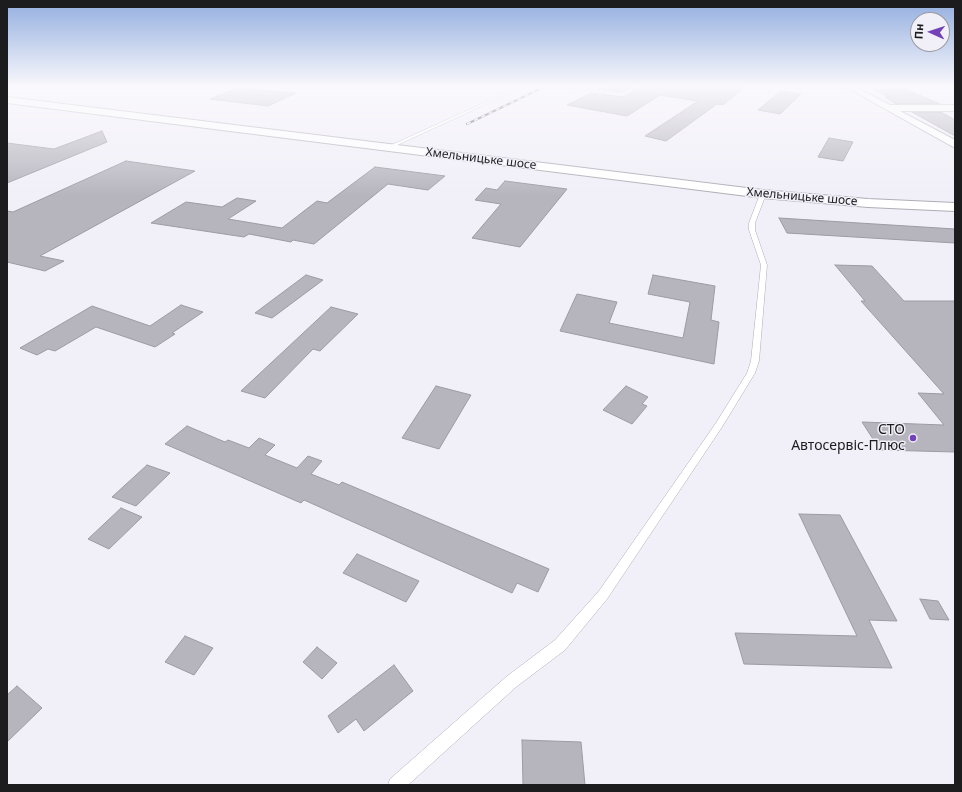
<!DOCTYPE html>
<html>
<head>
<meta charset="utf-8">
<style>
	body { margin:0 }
	#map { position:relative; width:962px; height:792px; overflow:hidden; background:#f1eff8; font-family:"Noto Sans",sans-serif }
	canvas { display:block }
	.frame { position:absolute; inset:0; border:8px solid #1c1b1e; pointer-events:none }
	.north { position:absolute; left:910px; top:12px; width:40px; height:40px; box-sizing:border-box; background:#f1eff8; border:1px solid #9c9aa1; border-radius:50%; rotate:273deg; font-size:11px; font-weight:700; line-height:16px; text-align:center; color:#1c1b1e }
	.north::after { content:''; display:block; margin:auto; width:14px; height:18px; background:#7341b8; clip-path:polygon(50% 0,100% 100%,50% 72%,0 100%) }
</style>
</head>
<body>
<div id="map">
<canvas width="962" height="792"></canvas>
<div class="frame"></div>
<div class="north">Пн</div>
</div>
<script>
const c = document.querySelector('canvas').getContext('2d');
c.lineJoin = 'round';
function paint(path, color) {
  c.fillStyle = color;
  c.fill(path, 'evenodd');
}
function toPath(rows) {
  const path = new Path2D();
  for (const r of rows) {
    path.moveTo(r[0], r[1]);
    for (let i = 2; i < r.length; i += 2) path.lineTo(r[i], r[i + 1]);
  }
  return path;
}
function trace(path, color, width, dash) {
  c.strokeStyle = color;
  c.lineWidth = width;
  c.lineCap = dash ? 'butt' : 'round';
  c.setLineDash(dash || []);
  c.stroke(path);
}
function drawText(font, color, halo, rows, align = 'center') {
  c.font = font + ' "Noto Sans",sans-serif';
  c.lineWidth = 3;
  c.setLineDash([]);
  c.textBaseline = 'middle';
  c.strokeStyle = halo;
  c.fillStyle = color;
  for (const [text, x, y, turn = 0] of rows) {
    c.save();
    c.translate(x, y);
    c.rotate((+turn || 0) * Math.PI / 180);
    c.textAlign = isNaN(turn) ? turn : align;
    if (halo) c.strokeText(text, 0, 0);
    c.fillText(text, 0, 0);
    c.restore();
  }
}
const building = toPath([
	[605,86,635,86,621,92,598,89,605,86],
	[642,86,746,86,723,105,717,104,666,141,645,136,698,101,660,95,627,116,567,105,591,93,623,97,642,87,642,86],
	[237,88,269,91,296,93,268,106,210,99,237,88],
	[873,89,905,89,940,104,896,104,885,97,889,97,873,89],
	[781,91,801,94,780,114,758,110,781,91],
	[912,112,941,112,955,120,955,136,912,112],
	[102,131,107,142,7,183,7,143,54,149,102,131],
	[829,138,853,142,843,161,818,157,829,138],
	[126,161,195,171,40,256,64,261,45,271,7,262,7,211,13,212,126,161],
	[375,167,445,176,428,190,388,184,314,244,293,240,291,242,249,234,244,237,151,223,186,202,222,207,237,198,256,201,228,219,282,228,317,201,327,203,375,167],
	[505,181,567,189,520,247,472,238,501,204,475,200,486,188,497,190,505,181],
	[779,218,955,229,955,243,787,233,779,218],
	[835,265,872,266,904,301,955,301,955,452,880,450,862,422,944,425,918,393,944,394,861,301,865,301,835,265],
	[306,275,323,280,272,318,255,313,306,275],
	[653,275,715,286,711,320,719,322,714,364,560,331,577,294,617,302,609,323,683,338,690,302,648,294,653,275],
	[181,305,203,312,172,333,175,334,155,347,96,327,55,351,48,349,37,355,20,348,92,306,150,326,181,305],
	[331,307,358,314,320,351,313,349,265,398,241,391,331,307],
	[436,386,471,395,439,449,402,438,436,386],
	[626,386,648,397,642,404,647,406,632,424,603,410,626,386],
	[187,426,225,442,228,440,249,448,259,438,275,445,265,455,297,468,308,456,322,461,311,474,339,485,342,482,549,569,538,592,517,583,512,593,304,500,301,503,165,444,187,426],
	[147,465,170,473,136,506,112,497,147,465],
	[121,508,142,517,109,549,88,539,121,508],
	[799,514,840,515,897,621,869,620,892,668,744,664,735,633,857,636,799,514],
	[357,554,419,581,406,602,343,573,357,554],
	[920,599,938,601,949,620,930,619,920,599],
	[185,636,213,648,194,675,165,662,185,636],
	[317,647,337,663,322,679,303,662,317,647],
	[394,665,413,691,364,731,356,719,338,733,328,716,394,665],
	[17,686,42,708,7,742,7,695,17,686],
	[522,740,581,742,585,785,523,785,522,740]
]);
paint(building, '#b6b4bd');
trace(building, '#9d9aa3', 1);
const lane = toPath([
	[521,86,525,86,391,148,387,147,521,86],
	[562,86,621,94,637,86,641,86,622,96,563,87,562,86],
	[763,192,766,194,755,223,755,230,767,265,759,361,755,373,722,427,607,599,565,650,516,687,408,785,388,785,390,779,506,677,555,640,599,591,716,423,747,373,751,361,761,265,749,230,749,223,760,194,763,192]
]);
const secondary = toPath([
	[844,86,854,86,890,105,955,105,955,111,900,111,955,140,955,148,844,86],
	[7,97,763,190,868,199,955,203,955,211,868,207,763,198,7,103,7,97]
]);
trace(lane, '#afadb5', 1);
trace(secondary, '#afadb5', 2);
paint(lane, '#fff');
paint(secondary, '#fff');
const rail = toPath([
	[467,124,546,86]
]);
trace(rail, '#48474b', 2);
trace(rail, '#f1eff8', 1.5, [4]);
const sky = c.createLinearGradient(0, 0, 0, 196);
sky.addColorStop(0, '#92aedf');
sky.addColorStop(0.44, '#f9f8fc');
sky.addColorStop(1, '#f9f8fc00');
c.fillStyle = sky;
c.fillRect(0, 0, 962, 196);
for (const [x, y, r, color] of [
	[913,438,4,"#7341b8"]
]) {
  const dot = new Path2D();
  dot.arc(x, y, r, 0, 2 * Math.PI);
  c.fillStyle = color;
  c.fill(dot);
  trace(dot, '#f1eff8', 1.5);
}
drawText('12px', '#1c1b1e', '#f1eff8', [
	["Хмельницьке шосе",481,159,7],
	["Хмельницьке шосе",802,197,5]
]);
drawText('14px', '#1c1b1e', '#f1eff8', [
	["СТО",905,430],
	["Автосервіс-Плюс",905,446]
], 'right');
</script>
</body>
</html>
